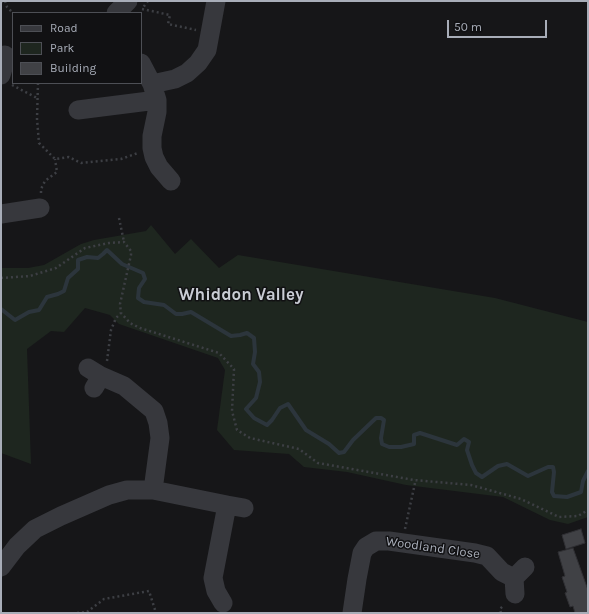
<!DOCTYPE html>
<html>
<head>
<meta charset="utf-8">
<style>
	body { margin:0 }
	#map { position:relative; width:589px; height:614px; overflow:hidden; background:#161618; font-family:Karla,sans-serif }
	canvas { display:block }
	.frame { position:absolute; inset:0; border:2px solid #a8adb8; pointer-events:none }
	.legend { position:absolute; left:12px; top:12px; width:130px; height:72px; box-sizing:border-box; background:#111113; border:1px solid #4d4f55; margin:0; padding:5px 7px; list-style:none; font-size:12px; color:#a8adb8 }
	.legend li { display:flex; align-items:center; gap:8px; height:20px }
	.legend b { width:20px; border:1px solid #4d4f55 }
	.scale { position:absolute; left:447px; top:20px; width:100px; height:18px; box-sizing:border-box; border:2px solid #a8adb8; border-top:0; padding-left:5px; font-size:12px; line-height:14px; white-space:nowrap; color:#a8adb8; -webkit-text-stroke:3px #111113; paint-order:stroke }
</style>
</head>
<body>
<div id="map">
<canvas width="589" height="614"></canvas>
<div class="frame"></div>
<ul class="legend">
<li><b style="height:5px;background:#37383d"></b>Road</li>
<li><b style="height:11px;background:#1e261f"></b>Park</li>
<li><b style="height:11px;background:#404145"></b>Building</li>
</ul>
<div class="scale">50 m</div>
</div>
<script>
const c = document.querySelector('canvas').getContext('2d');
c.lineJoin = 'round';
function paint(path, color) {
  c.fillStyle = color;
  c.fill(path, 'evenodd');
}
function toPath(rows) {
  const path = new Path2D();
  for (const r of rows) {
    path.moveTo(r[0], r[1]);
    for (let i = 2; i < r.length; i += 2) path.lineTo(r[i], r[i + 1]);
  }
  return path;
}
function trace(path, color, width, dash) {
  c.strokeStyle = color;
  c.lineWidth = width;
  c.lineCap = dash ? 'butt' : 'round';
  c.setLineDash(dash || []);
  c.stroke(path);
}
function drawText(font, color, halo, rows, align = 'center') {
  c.font = font + ' Karla,sans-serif';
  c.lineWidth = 3;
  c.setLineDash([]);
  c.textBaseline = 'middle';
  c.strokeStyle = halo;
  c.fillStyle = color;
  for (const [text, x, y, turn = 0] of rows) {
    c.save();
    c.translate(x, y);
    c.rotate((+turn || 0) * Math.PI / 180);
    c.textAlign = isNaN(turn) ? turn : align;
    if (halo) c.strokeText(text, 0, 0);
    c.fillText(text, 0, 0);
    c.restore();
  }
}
paint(toPath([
	[151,225,175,254,191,239,219,268,238,255,495,298,588,322,588,517,568,524,550,520,503,497,406,485,347,472,304,467,289,454,234,450,217,430,225,370,218,358,119,324,110,315,85,308,64,332,51,331,27,349,31,464,1,453,1,268,28,268,44,265,81,244,94,240,146,231]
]), '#1e261f');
trace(toPath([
	[1,309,15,320,29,312,39,310,47,297,58,294,64,291,68,278,78,269,78,260,87,257,98,258,103,254,107,250,122,264,143,273,145,279,139,288,138,298,144,302,164,305,176,314,182,314,191,312,231,336,240,335,247,333,254,338,255,352,253,364,259,372,260,382,256,398,246,409,254,418,267,425,272,420,280,408,288,404,306,430,329,444,339,453,344,452,353,440,376,418,381,418,384,420,381,438,382,444,389,447,401,447,414,444,414,435,420,433,457,445,464,439,469,442,467,450,472,465,476,473,482,477,498,466,507,464,528,476,548,467,553,467,554,472,552,492,554,496,567,497,581,492,583,481,588,471]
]), '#2c353c', 4);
const building = toPath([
	[581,529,585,543,566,549,562,535,581,529],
	[573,548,588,590,588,613,575,613,573,606,570,607,565,593,567,592,562,577,565,576,558,552,573,548]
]);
paint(building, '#404145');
trace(building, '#303034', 1);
trace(toPath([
	[5,1,7,7,13,13],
	[148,1,142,9,170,15,168,24,196,30],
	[1,3,2,1],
	[38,83,37,119,39,143,55,159,69,157,81,163,121,159,138,153],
	[12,85,37,98],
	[41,193,41,189,45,181,57,172,55,159],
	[119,218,124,242],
	[1,278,30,276,56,268,85,248,109,243,124,242,131,251,131,255,120,304,121,313,130,323,140,328,219,353,234,369,232,411,237,430,250,438,299,449,318,463,414,480,471,485,521,499,559,517,578,516,588,510],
	[107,361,111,330,116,318,121,313],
	[405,529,415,483,414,480],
	[77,613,87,612,104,599,149,591,156,613],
	[501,613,500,609,504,605]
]), '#3d3f44', 2.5, [2, 3]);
trace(toPath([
	[116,13,128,1],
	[141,63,152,84,157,100,157,112,152,136,152,148,154,157,159,167,171,181],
	[1,75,5,62,5,55],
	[152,84,175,79,187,73,198,63,207,50,216,1],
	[78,110,157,100],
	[1,214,40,208],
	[88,368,101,376,94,388],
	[101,376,124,386,154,411,158,423,160,438,153,490],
	[227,505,244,508],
	[1,567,17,546,35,529,61,516,109,495,127,490,153,490,227,505,213,578,216,591,223,603],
	[515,594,514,578,525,567],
	[352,613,357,579,362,553,366,547,376,541,389,541,475,553,487,556,502,572,514,578]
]), '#37383d', 19);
drawText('13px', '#a8adb8', '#111113', [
	["Woodland Close",433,548,8]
]);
drawText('bold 17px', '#c9ccd4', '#111113', [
	["Whiddon Valley",241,295]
]);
</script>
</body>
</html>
